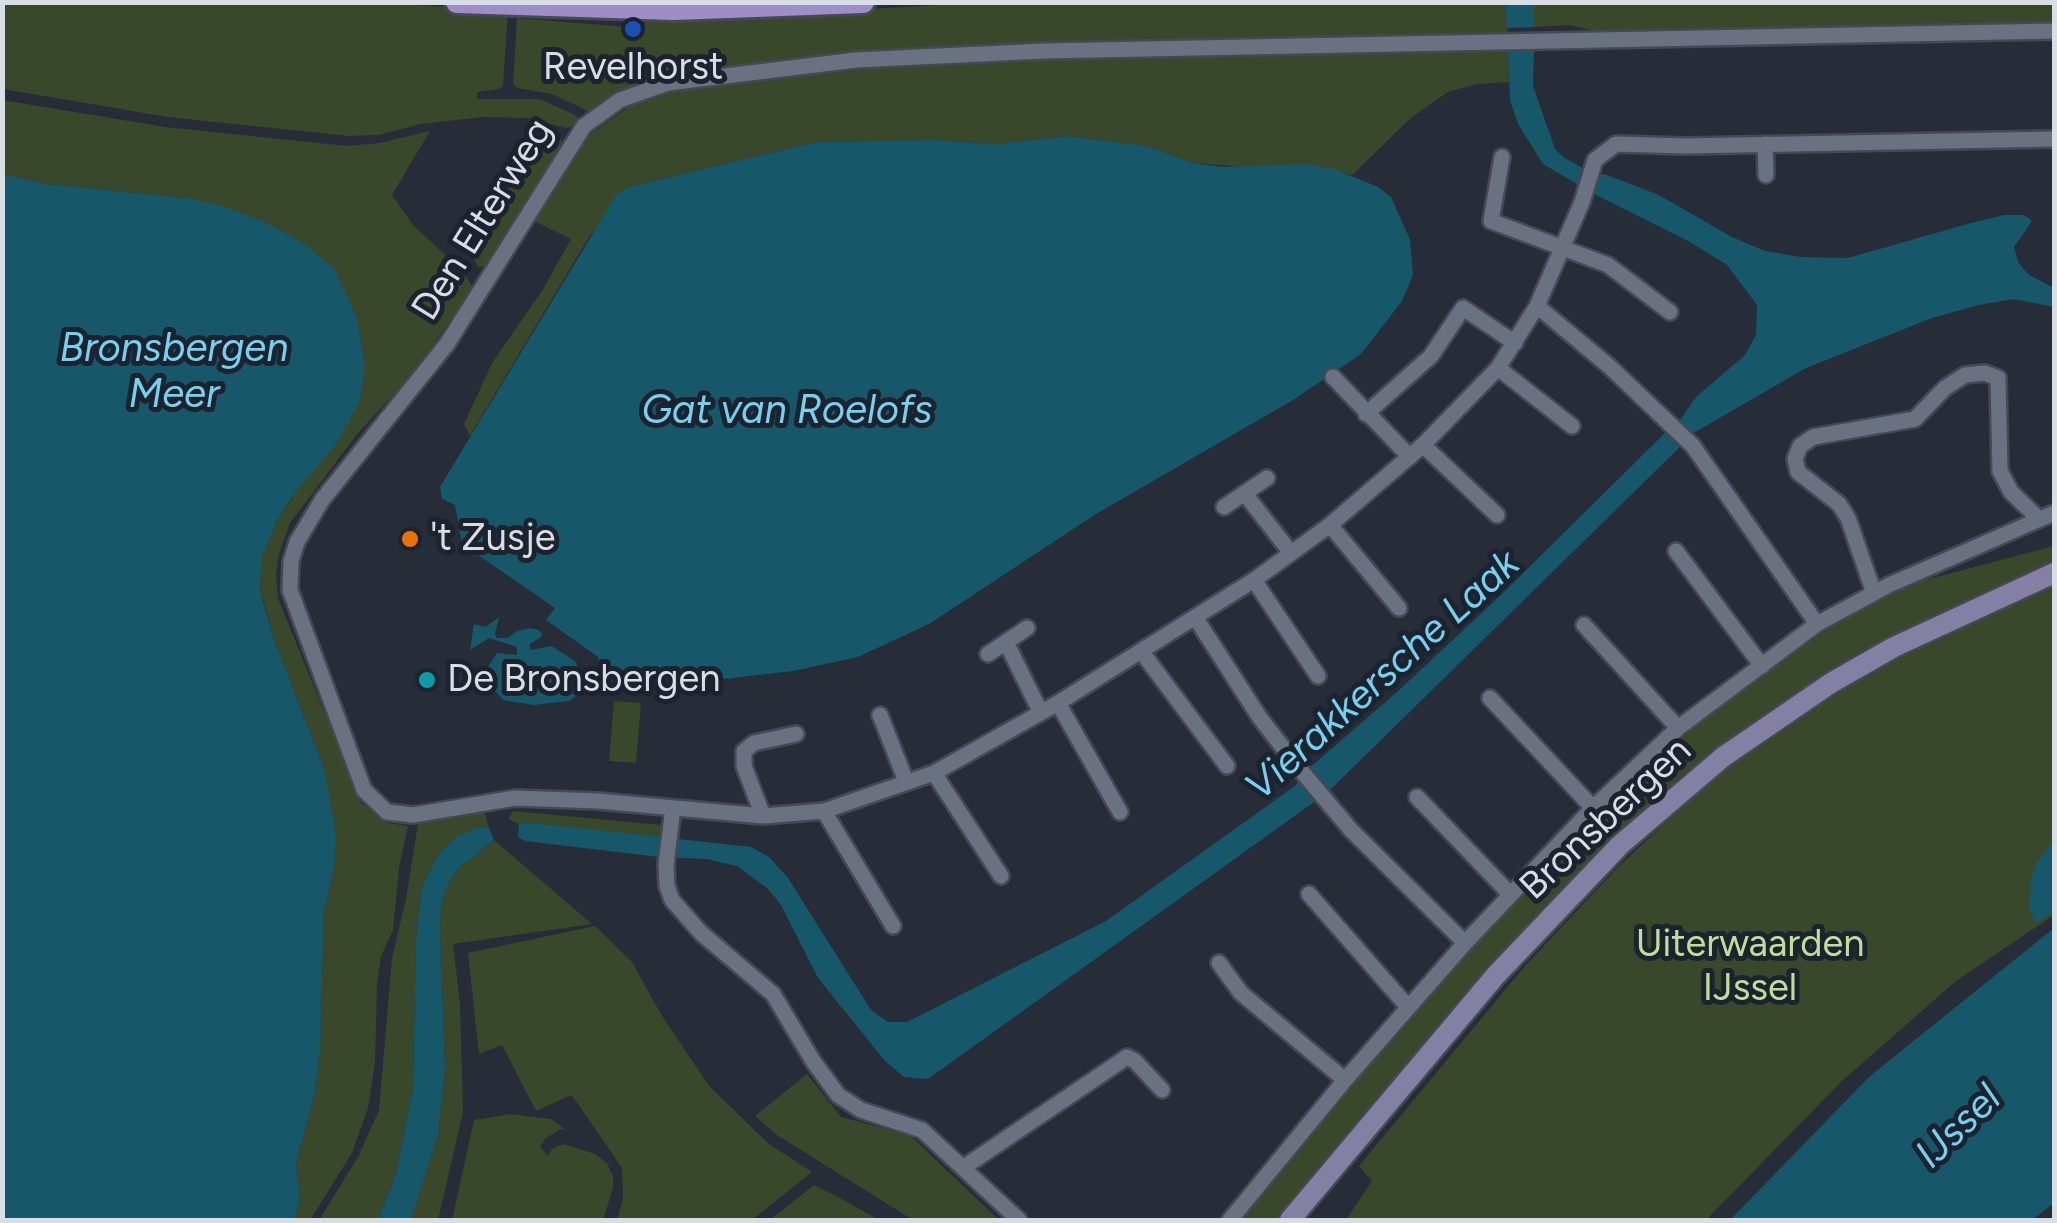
<!DOCTYPE html>
<html>
<head>
<meta charset="utf-8">
<style>
	body { margin:0 }
	#map { position:relative; width:2057px; height:1223px; overflow:hidden; background:#262d39; font-family:Figtree,sans-serif }
	canvas { display:block }
	.frame { position:absolute; inset:0; border:5px solid #d9dee6; pointer-events:none }
</style>
</head>
<body>
<div id="map">
<canvas width="2057" height="1223"></canvas>
<div class="frame"></div>
</div>
<script>
const c = document.querySelector('canvas').getContext('2d');
c.lineJoin = 'round';
function paint(path, color) {
  c.fillStyle = color;
  c.fill(path, 'evenodd');
}
function toPath(rows) {
  const path = new Path2D();
  for (const r of rows) {
    path.moveTo(r[0], r[1]);
    for (let i = 2; i < r.length; i += 2) path.lineTo(r[i], r[i + 1]);
  }
  return path;
}
function trace(path, color, width, dash) {
  c.strokeStyle = color;
  c.lineWidth = width;
  c.lineCap = dash ? 'butt' : 'round';
  c.setLineDash(dash || []);
  c.stroke(path);
}
function drawText(font, color, halo, rows, align = 'center') {
  c.font = font + ' Figtree,sans-serif';
  c.lineWidth = 10;
  c.setLineDash([]);
  c.textBaseline = 'middle';
  c.strokeStyle = halo;
  c.fillStyle = color;
  for (const [text, x, y, turn = 0] of rows) {
    c.save();
    c.translate(x, y);
    c.rotate((+turn || 0) * Math.PI / 180);
    c.textAlign = isNaN(turn) ? turn : align;
    if (halo) c.strokeText(text, 0, 0);
    c.fillText(text, 0, 0);
    c.restore();
  }
}
paint(toPath([
	[372,2,508,11,503,85,499,89,477,92,477,99,540,99,577,116,578,124,566,128,527,118,482,117,421,124,378,135,349,136,167,117,3,89,2,3],
	[2054,2,2054,26,1596,31,1568,25,1534,27,1534,4],
	[972,3,1506,3,1508,37,1082,42,930,48,828,57,650,82,588,111,552,94,517,88,513,84,517,18,627,27,628,31,634,32,635,27,645,27,645,22,686,14,819,12],
	[1508,50,1509,82,1477,84,1448,92,1412,117,1352,175,1307,164,1254,168,1194,163,1146,146,1068,136,998,144,935,140,816,142,629,187,589,237,470,436,464,424,492,363,542,291,571,239,532,220,586,137,648,94,695,86,937,62],
	[2,100,165,127,348,146,380,143,430,131,392,195,413,225,461,270,473,287,415,371,358,433,290,523,279,554,276,575,278,598,361,803,388,823,408,826,399,868,393,930,381,956,377,984,375,1063,368,1108,352,1153,310,1220,295,1220,300,1198,296,1163,315,1093,320,1052,324,911,334,868,325,771,275,642,260,589,262,557,277,521,292,498,186,198,47,184,3,174],
	[548,137,561,139,562,148,489,266,479,267,470,254,534,143],
	[2054,546,2054,561,1881,644,1738,732,1681,776,1579,871,1281,1220,1238,1220,1451,966,1565,847,1692,728,1819,635,1868,605,1921,581],
	[2054,582,2054,915,1956,981,1842,1081,1706,1220,1346,1220,1372,1181,1359,1166,1524,967,1617,868,1664,824,1735,761,1811,706,1897,655],
	[614,701,641,703,636,763,609,761],
	[484,811,489,828,480,827,440,852,422,886,416,940,413,1088,396,1174,378,1220,319,1220,358,1157,379,1110,392,958,406,899,418,824],
	[513,811,661,825,661,838,525,822,519,824,508,819],
	[494,840,592,924,453,944,460,1005,463,1112,438,1220,411,1220,438,1135,445,1069,440,922,442,902,448,884,458,869],
	[595,926,632,962,662,1016,709,1086,769,1144,812,1172,752,1220,617,1220,623,1199,622,1168,576,1101,571,1095,536,1111,502,1045,479,1054,468,953],
	[807,1074,841,1117,903,1133,915,1140,999,1220,913,1220,777,1135,755,1116],
	[510,1114,551,1119,566,1130,560,1129,546,1138,540,1147,548,1156,552,1149,563,1144,595,1154,607,1163,613,1176,613,1188,603,1220,452,1220,474,1120],
	[814,1185,840,1198,879,1220,770,1220]
]), '#39472a');
paint(toPath([
	[1506,3,1534,3,1534,27,1507,28],
	[1508,50,1534,50,1533,86,1555,149,1563,157,1588,171,1607,175,1659,195,1732,237,1765,251,1801,257,1848,258,1971,223,2004,215,2024,215,2032,221,2014,247,2018,262,2029,275,2054,288,2054,307,2013,299,1979,305,1932,318,1806,368,1690,435,1678,423,1696,397,1745,355,1756,335,1757,305,1727,265,1690,242,1596,195,1543,164,1518,124,1510,100],
	[1068,136,1146,146,1194,163,1223,167,1307,164,1334,169,1378,187,1391,197,1410,240,1413,275,1402,301,1361,354,1293,400,1096,514,929,624,858,657,793,671,689,683,602,671,598,657,546,620,555,608,462,544,455,505,442,499,440,487,616,195,629,187,816,142,935,140,997,144],
	[3,174,47,184,186,198,222,206,263,221,303,243,334,268,357,318,365,367,360,401,337,443,292,497,277,521,262,557,260,589,263,602,275,642,325,771,336,837,334,868,324,911,320,1052,315,1093,296,1163,300,1198,295,1220,3,1220],
	[1670,428,1684,443,1328,792,928,1079,904,1077,885,1061,818,978,781,905,768,889,737,866,706,859,659,857,525,841,518,837,519,824,525,822,751,847,769,857,788,878,871,1010,888,1022,907,1022,1106,921,1295,786,1307,770,1397,692,1502,594],
	[499,617,495,634,497,638,508,638,517,631,531,628,538,630,542,633,541,637,530,644,530,650,552,646,576,662,582,692,569,701,534,705,503,700,482,676,497,653,517,655,517,647,489,638,470,650,474,624,486,627],
	[480,827,489,828,494,840,458,869,448,884,442,902,440,922,445,1069,438,1135,411,1220,378,1220,396,1174,413,1088,416,940,422,886,440,852,456,837],
	[2054,840,2054,912,2036,923,2029,909,2031,879,2037,862],
	[2054,928,2054,1203,2032,1220,1730,1220,1870,1076]
]), '#165769');
const street = toPath([
	[1765,144,1766,175],
	[1502,157,1491,221,1608,265,1670,312],
	[1537,306,1582,202,1595,160,1616,144,1685,146,2054,139],
	[1498,368,1572,426],
	[1333,377,1410,457],
	[1366,414,1431,356,1463,308,1515,343],
	[1423,445,1497,515],
	[1245,494,1291,553],
	[1224,507,1267,478],
	[1330,525,1399,608],
	[1676,551,1762,666],
	[1254,580,1318,676],
	[1874,593,1848,518,1839,504,1798,472,1795,459,1800,446,1813,437,1915,419,1945,388,1965,375,1985,373,1998,378,2000,471,2011,492,2039,519],
	[1195,617,1260,718,1298,767,1351,830,1465,943],
	[1817,624,1693,446,1610,367,1537,306,1498,368,1423,445,1330,525,1254,580,1058,703,934,773,824,811,763,816,598,801,515,798,413,815,387,812,364,790,290,590,291,561,297,542,322,500,447,344,584,126,620,100,668,83,856,60,1044,51,2054,31],
	[1584,625,1678,728],
	[1006,642,1040,711],
	[1141,651,1227,766],
	[988,654,1027,628],
	[1490,698,1593,808],
	[1058,703,1120,812],
	[880,715,906,781],
	[934,773,1001,876],
	[1417,797,1510,894],
	[673,808,666,864,667,886,672,900,701,933,773,994,813,1061,838,1095,861,1110,922,1130,1019,1220],
	[824,811,893,926],
	[763,816,744,766,744,751,754,743,796,734],
	[1309,894,1408,1007],
	[1219,963,1241,993,1345,1080],
	[964,1167,1127,1057,1135,1061,1162,1090],
	[1230,1220,1345,1080,1465,943,1593,808,1678,728,1817,624,1889,585,2054,513]
]);
const secondary = toPath([
	[1290,1220,1496,975,1620,845,1723,757,1831,683,1894,647,2054,573]
]);
const primary = toPath([
	[457,2,674,9,863,2]
]);
trace(street, '#444953', 20);
trace(secondary, '#444953', 25);
trace(primary, '#444953', 28);
trace(street, '#6a7281', 15);
trace(secondary, '#8480a4', 20);
trace(primary, '#9e8ec7', 22);
for (const [x, y, r, color] of [
	[633,29,10,"#1a4fb4"],
	[410,539,10,"#e8710a"],
	[427,680,10,"#0f9aa8"]
]) {
  const dot = new Path2D();
  dot.arc(x, y, r, 0, 2 * Math.PI);
  c.fillStyle = color;
  c.fill(dot);
  trace(dot, '#1c232f', 4);
}
drawText('38px', '#d9dee6', '#1c232f', [
	["Revelhorst",633,68,"center"],
	["'t Zusje",430,539],
	["De Bronsbergen",447,680]
], 'left');
drawText('38px', '#d9dee6', '#1c232f', [
	["Den Elterweg",483,220,-58],
	["Bronsbergen",1606,819,-43]
]);
drawText('38px', '#bcdf9a', '#1c232f', [
	["Uiterwaarden",1750,945],
	["IJssel",1750,989]
]);
drawText('italic 40px', '#74d2f1', '#1c232f', [
	["Bronsbergen",174,349],
	["Meer",174,395],
	["Gat van Roelofs",787,411],
	["Vierakkersche Laak",1383,676,-42],
	["IJssel",1959,1127,-44]
]);
</script>
</body>
</html>
